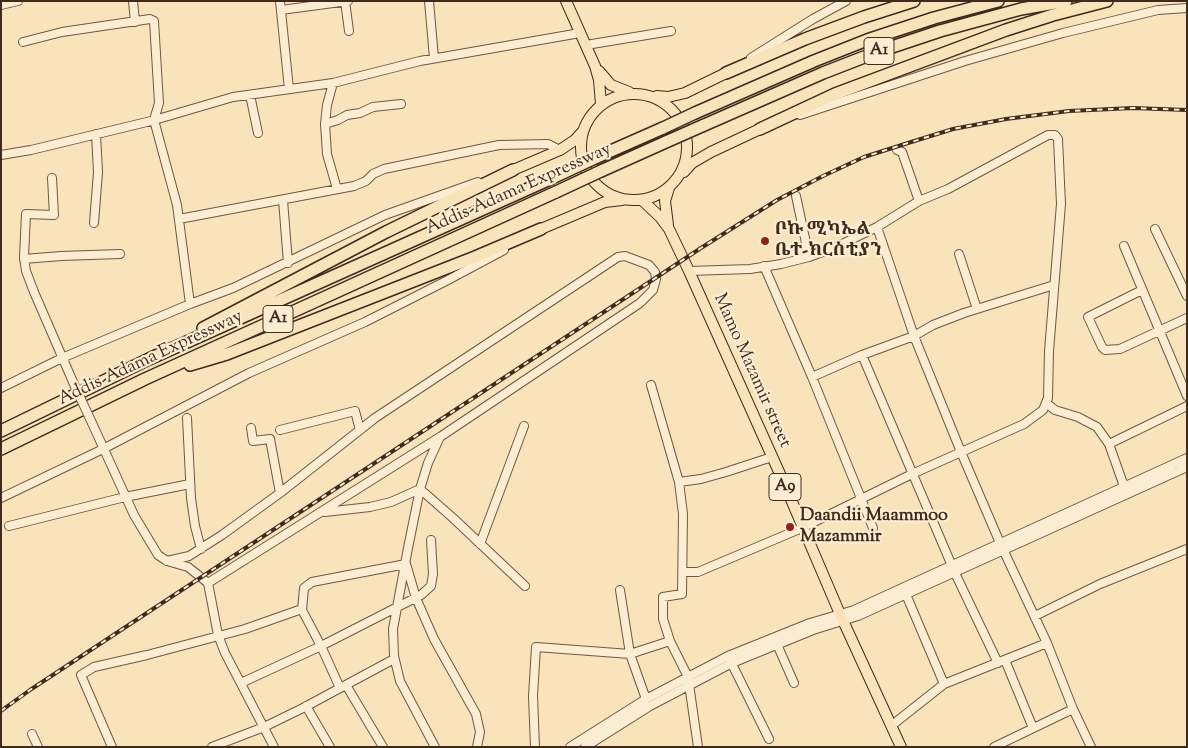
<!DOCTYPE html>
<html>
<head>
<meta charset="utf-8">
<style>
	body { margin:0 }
	#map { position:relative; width:1188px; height:748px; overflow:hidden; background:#f8e3ba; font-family:"Sorts Mill Goudy",serif }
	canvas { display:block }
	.frame { position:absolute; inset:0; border:2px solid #402a1d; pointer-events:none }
</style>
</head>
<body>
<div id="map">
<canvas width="1188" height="748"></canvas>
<div class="frame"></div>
</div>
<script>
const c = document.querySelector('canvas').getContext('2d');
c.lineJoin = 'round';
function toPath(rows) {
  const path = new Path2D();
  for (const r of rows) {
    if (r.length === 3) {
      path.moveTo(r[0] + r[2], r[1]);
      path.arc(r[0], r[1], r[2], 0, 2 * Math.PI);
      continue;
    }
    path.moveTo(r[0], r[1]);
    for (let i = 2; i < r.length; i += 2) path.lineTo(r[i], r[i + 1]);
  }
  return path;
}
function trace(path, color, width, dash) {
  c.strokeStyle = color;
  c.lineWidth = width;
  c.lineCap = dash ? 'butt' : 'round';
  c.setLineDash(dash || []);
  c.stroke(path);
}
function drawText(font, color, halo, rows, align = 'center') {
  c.font = font + ' "Sorts Mill Goudy","Noto Serif Ethiopic",serif';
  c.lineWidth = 4.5;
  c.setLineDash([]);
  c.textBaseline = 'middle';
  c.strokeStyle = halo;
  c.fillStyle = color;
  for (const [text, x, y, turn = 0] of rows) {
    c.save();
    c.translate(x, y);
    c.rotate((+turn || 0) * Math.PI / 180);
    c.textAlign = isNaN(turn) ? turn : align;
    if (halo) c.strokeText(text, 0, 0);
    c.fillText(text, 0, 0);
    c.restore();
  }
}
const minor = toPath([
	[133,1,135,22],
	[280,1,289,89],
	[345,1,349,31],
	[429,1,434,58],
	[1,5,18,1],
	[281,10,348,1],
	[23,42,62,32,150,19,154,21,159,103,154,120,177,205,190,304],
	[586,45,671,31],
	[751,58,813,19,846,1],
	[333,83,327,105,325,124,327,154,337,189],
	[250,95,258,133],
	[800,115,965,61,1063,33,1158,10,1187,8],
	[325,124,338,120,347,115,360,113,373,107,401,104],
	[897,150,902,152,919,201],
	[1,155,31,150,151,121,233,97,333,83,420,61,580,33],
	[52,178,54,215,26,214,24,257,26,271,34,292,73,382],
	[796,196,809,257],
	[283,200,288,263],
	[179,219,354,186,366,181,373,174,384,169,499,145,548,144,560,150],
	[94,223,98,172,96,134],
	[877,227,914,336,961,452,1000,543,1047,643,1073,709,1091,747],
	[1155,229,1187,296],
	[1124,246,1187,396],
	[959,254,977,309],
	[24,259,61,256,120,254],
	[764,266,812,377,873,528],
	[1142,290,1088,317,1102,347,1105,350,1120,349,1187,318],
	[862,355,955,573,998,663],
	[812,377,862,355,914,336,933,325,964,313,1054,285],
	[651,385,679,482,683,514,682,594,663,597,663,619,670,641,688,677,698,747],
	[1,388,62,358,190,304,233,288,385,215,478,182],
	[1046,403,1055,410,1078,417,1097,427,1109,444,1125,489],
	[187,418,191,498,195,526,201,549],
	[92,423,134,515,158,555,167,561,188,567,208,583,218,635,225,653,274,747],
	[251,428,253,441,270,439,280,493],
	[280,430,355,411,360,430],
	[1109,444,1187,406],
	[679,482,701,479,726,472,772,457],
	[1,498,103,449,249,373,365,322,446,281,504,250],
	[325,512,370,507,391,502,420,489,453,518,525,586],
	[9,526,125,497,190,484],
	[480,544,524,426],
	[167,561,189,556,222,535,280,493,375,418,618,257,625,256,649,265,655,272,656,279,653,290,640,303,440,437,208,583],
	[684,572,698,572,802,528,912,474,1024,424,1043,410,1048,398,1049,351,1061,204,1058,139,1055,135,1048,135,948,189,919,201,877,227,834,248,809,257,781,264,750,269,689,271],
	[620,590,630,654,646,699],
	[905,592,944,684],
	[1035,616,1100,584,1187,549],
	[776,642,794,683],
	[730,660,769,739],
	[1005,660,1033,728],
	[241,683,321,646,421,595,431,586,433,574,431,540],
	[346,685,383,747],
	[340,688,321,646,302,610,304,588,312,582,406,564,416,598,434,639,476,714,480,732,477,747],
	[306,706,330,747],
	[891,726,944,684,1047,643],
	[32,734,38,747],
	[112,747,81,675,94,667,147,655,245,629,299,610,302,610],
	[212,747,264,727,303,708,394,659],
	[435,747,400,681,394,656,393,629,408,548,420,489,428,463,440,437],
	[535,747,533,696,536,647,630,654,670,641],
	[570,747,646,699,728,656,810,623,854,610,1187,458],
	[585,747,650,706,732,663,813,630,858,616,1187,467],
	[994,747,1073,709]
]);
const major = toPath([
	[566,1,595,66,599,80,601,104],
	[599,71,611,85,629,92],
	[634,147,53],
	[657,96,668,97,685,93,726,73],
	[513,170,560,150,575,140,583,131],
	[684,172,692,163,711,152,760,129],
	[642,200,660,217,669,229,689,271,784,483,840,614,901,747],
	[668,225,665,201,669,188],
	[541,229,605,202,622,200]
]);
const highway = toPath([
	[726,73,805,39,864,17,914,1],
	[695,113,814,61,867,40,934,18,998,1],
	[702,126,823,73,877,52,940,31,1021,9,1066,1],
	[760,129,835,94,1006,30,1053,15,1107,1],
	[595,158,663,128],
	[601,171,668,141],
	[203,328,386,232,513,170],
	[190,365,227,354,475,257,541,229],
	[1,431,149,359,550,179],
	[1,449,145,379,556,192]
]);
trace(minor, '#6e5844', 10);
trace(major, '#402a1d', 12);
trace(highway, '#402a1d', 14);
trace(minor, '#faedd2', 8);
trace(major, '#f8e3ba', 10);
trace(highway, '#f8e3ba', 11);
const rail = toPath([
	[1,711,30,690,701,248,777,200,823,176,864,157,908,143,953,129,1006,119,1069,111,1133,108,1187,110]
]);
trace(rail, '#402a1d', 4);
trace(rail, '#faedd2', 2, [5.5]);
const minorBridge = toPath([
	[73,382,92,423]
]);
const highwayBridge = toPath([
	[663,128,695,113],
	[668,141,702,126],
	[550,179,595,158],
	[556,192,601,171]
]);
trace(minorBridge, '#6e5844', 10, []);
trace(highwayBridge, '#402a1d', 14, []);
trace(minorBridge, '#faedd2', 8);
trace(highwayBridge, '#f8e3ba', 11);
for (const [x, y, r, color] of [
	[765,241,5,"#8f2418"],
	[790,527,5,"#8f2418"]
]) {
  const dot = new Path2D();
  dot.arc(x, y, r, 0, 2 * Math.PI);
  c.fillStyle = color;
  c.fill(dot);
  trace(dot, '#faedd2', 2);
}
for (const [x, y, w] of [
	[879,51,30],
	[278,319,30],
	[785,487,32]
]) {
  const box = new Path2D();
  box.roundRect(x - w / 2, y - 13.5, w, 27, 4);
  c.fillStyle = '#faedd2';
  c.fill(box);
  trace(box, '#402a1d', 1);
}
drawText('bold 16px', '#402a1d', null, [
	["A1",879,51],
	["A1",278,319],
	["A9",785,487]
]);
drawText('18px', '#402a1d', '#faedd2', [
	["Addis-Adama Expressway",519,190,-24],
	["Addis-Adama Expressway",151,359,-25],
	["Mamo Mazamir street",751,371,66]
]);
drawText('bold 18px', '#402a1d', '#faedd2', [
	["ቦኩ ሚካኤል",775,231],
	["ቤተ-ክርስቲያን",775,252],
	["Daandii Maammoo",800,517],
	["Mazammir",800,538]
], 'left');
</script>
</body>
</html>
